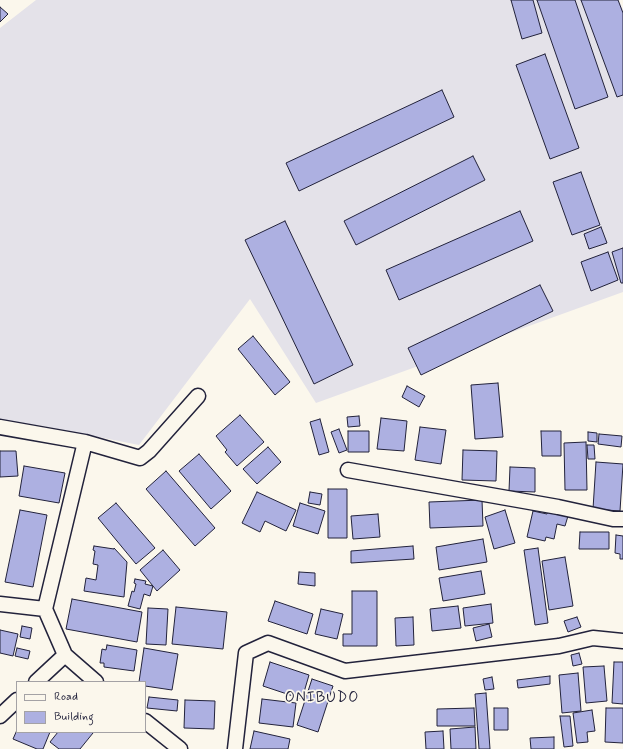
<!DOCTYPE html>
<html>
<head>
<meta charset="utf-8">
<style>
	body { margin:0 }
	#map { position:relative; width:623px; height:749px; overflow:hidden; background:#fbf7ec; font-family:Mynerve,sans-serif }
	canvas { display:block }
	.legend { position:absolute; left:16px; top:681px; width:130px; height:52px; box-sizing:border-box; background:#fbf7ec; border:1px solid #a4a2a5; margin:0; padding:5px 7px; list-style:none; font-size:12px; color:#22223b }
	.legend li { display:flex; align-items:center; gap:8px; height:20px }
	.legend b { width:20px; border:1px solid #a4a2a5 }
</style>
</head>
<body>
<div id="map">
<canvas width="623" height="749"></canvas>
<ul class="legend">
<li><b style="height:5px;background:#fbf7ec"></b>Road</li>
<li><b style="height:11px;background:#adb0e1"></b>Building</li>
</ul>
</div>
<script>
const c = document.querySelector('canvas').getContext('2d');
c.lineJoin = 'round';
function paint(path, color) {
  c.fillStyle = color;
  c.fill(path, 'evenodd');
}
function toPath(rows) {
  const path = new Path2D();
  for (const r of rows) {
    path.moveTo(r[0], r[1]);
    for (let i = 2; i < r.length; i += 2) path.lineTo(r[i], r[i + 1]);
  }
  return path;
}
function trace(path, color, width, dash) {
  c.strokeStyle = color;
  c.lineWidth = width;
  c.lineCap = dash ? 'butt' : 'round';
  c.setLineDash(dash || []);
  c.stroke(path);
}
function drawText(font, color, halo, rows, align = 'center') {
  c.font = font + ' Mynerve,sans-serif';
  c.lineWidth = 3.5;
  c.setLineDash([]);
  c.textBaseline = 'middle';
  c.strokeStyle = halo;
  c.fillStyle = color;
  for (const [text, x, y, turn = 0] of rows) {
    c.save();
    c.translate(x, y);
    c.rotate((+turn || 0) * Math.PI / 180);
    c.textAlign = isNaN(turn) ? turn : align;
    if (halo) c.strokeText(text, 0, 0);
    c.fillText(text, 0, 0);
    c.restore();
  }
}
paint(toPath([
	[36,0,619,0,623,10,623,292,316,403,250,299,139,445,43,426,0,420,0,28]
]), '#e4e2e9');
const building = toPath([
	[511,0,533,0,542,33,522,39,511,0],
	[537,0,575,0,608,97,575,109,537,0],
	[581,0,618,0,623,13,623,95,617,97,581,0],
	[0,7,8,14,0,22,0,7],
	[545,54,579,148,550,159,516,65,545,54],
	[442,90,454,117,299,191,286,163,442,90],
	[473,156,485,180,356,245,344,221,473,156],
	[581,172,600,225,572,235,553,182,581,172],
	[520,211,533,241,399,300,386,270,520,211],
	[285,221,353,365,314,384,245,240,285,221],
	[601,227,607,243,589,249,584,234,601,227],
	[623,248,623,283,621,283,612,252,623,248],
	[608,252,618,280,591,291,581,262,608,252],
	[540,285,553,311,421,375,408,348,540,285],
	[253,336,290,382,275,395,238,349,253,336],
	[498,383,503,437,475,439,471,385,498,383],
	[407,386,425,396,419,407,402,397,407,386],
	[240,415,264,442,237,466,225,452,227,450,216,436,240,415],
	[359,416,360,426,348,427,347,417,359,416],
	[381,418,407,421,404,451,377,449,381,418],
	[320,419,329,452,319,455,310,422,320,419],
	[420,427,446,430,441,464,415,460,420,427],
	[339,429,347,450,339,453,331,432,339,429],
	[348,431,369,431,369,452,348,452,348,431],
	[541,431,561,431,561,456,542,456,541,431],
	[588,432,597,433,597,442,588,441,588,432],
	[599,434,622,436,621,447,598,444,599,434],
	[586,442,587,490,565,490,564,443,586,442],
	[587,445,594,445,595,459,588,459,587,445],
	[268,447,281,462,257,484,243,469,268,447],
	[463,450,497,451,496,481,462,480,463,450],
	[0,451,16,451,18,476,0,477,0,451],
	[199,454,231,491,211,509,179,471,199,454],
	[596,462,623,464,620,511,593,509,596,462],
	[24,466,65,473,59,503,19,496,24,466],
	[510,467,535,468,535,492,509,491,510,467],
	[166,471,215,528,195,546,146,489,166,471],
	[328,489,347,489,347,538,328,538,328,489],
	[257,492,296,510,286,531,265,521,260,532,242,523,257,492],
	[310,492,322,494,320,505,308,503,310,492],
	[482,500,483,526,430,528,429,502,482,500],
	[116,503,155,548,136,564,98,518,116,503],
	[300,503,325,511,318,534,293,526,300,503],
	[20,510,47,515,33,587,5,582,20,510],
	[505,510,515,543,494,549,485,517,505,510],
	[533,511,547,514,548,511,568,516,565,526,557,524,554,539,546,537,545,541,527,537,533,511],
	[378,514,380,537,353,539,351,516,378,514],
	[580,532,609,532,609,549,579,549,580,532],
	[616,535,623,536,623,559,620,559,620,554,615,553,616,535],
	[483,539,487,562,439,570,436,547,483,539],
	[94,546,114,549,114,548,127,562,124,597,84,591,86,578,96,580,98,565,93,564,95,551,93,550,94,546],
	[413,546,414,559,351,563,351,551,413,546],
	[538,548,548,623,535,625,524,550,538,548],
	[163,550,180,570,157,591,140,570,163,550],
	[565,557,573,606,549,610,542,561,565,557],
	[481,571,485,594,443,601,439,578,481,571],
	[299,572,315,573,315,586,298,584,299,572],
	[135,579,146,581,145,584,153,586,150,596,144,594,140,609,128,606,132,591,134,592,136,584,134,583,135,579],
	[352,591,377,591,377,646,343,646,343,634,352,634,352,591],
	[72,599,142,612,137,642,66,629,72,599],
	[275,601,313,614,307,634,268,621,275,601],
	[491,604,493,623,465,626,463,608,491,604],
	[458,606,461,628,432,631,430,609,458,606],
	[176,607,227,612,223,649,172,644,176,607],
	[148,608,168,609,166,645,146,644,148,608],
	[321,609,343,614,337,639,315,634,321,609],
	[413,617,414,645,396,646,395,618,413,617],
	[577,617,581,627,568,632,564,621,577,617],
	[489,624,492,637,476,641,473,628,489,624],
	[22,626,32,628,30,639,20,637,22,626],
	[0,630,18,634,13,656,0,653,0,630],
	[107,645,137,650,134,671,104,667,104,663,100,663,102,649,106,650,107,645],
	[17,648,30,651,28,659,15,656,17,648],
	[144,648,178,654,172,690,145,686,145,682,139,682,144,648],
	[579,653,582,664,573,666,571,655,579,653],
	[270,662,309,675,302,699,263,686,270,662],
	[614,662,623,662,623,704,612,703,614,662],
	[604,666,607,701,586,703,583,667,604,666],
	[578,673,581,711,562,713,559,675,578,673],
	[550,676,550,684,518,688,517,680,550,676],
	[492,677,494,689,485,690,483,679,492,677],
	[312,679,333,686,318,732,297,725,312,679],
	[486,693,490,749,479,749,475,694,486,693],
	[149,697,178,700,177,711,147,708,149,697],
	[262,699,296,703,293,727,259,723,262,699],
	[185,700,215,701,214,729,184,728,185,700],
	[474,708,475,726,437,726,437,709,474,708],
	[494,708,508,708,508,730,494,730,494,708],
	[606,708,623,708,623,743,605,742,606,708],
	[592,710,595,731,587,732,588,742,577,743,573,713,592,710],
	[560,716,570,716,573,746,564,747,560,716],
	[475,727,476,749,451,749,450,729,475,727],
	[17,730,17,732,50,732,43,749,37,749,13,739,17,730],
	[254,731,290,739,288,749,250,749,254,731],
	[443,731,444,749,426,749,425,732,443,731],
	[58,732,91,732,93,733,80,749,59,749,50,742,58,732],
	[554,737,554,749,531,749,530,738,554,737]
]);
paint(building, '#adb0e1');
trace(building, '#22223b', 1);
const minor = toPath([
	[0,427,85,442,140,458,149,451,198,396],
	[85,442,45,609,65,655,96,682],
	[348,470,558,507,613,519,623,519],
	[0,604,45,609],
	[36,682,65,655],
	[0,716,17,700],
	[145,721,180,749],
	[235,749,246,653,268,643,345,671,559,646,593,638,623,641]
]);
trace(minor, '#22223b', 17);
trace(minor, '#fbf7ec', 14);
c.letterSpacing = '1px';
drawText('15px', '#22223b', '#fbf7ec', [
	["ONIBUDO",322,699]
]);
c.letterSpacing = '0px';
</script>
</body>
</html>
